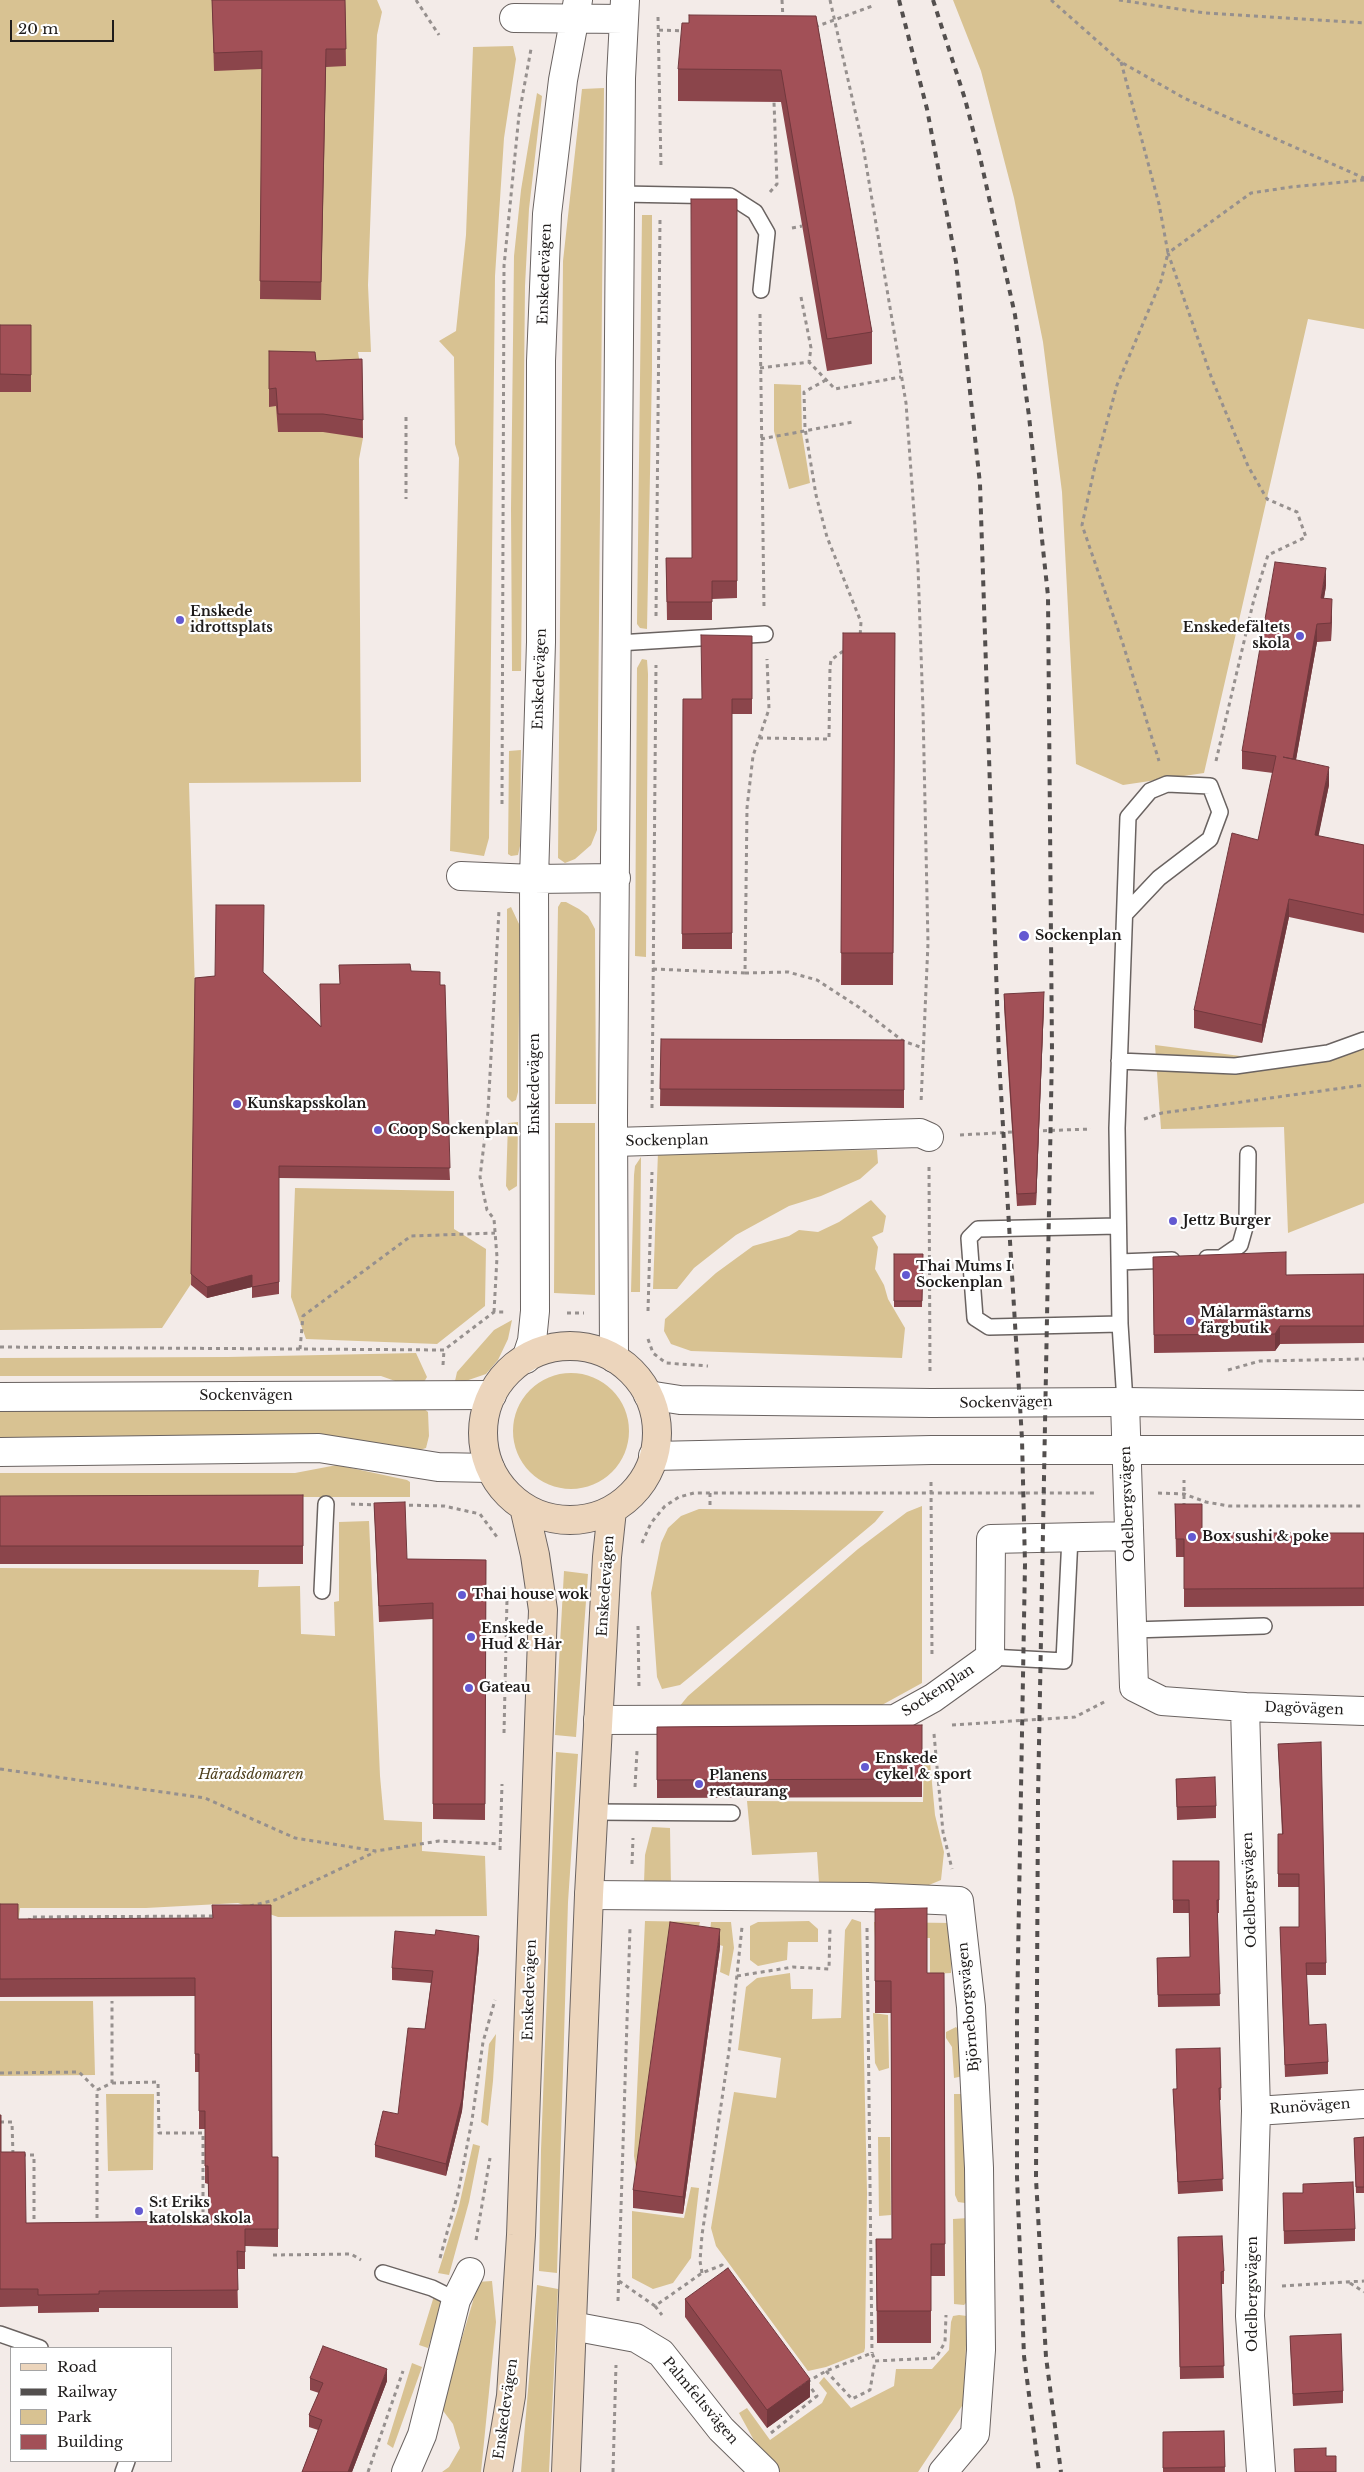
<!DOCTYPE html>
<html>
<head>
<meta charset="utf-8">
<style>
	body { margin:0 }
	#map { position:relative; width:1364px; height:2472px; overflow:hidden; background:#f3ebe8; font-family:"Libre Baskerville",serif }
	canvas { display:block }
	.legend { position:absolute; left:10px; top:2347px; width:162px; height:115px; box-sizing:border-box; background:#fff; border:1px solid #a5a4a4; margin:0; padding:6px 9px; list-style:none; font-size:15px; color:#1f1c1b }
	.legend li { display:flex; align-items:center; gap:10px; height:25px }
	.legend b { width:25px; border:1px solid #a5a4a4 }
	.scale { position:absolute; left:10px; top:20px; width:104px; height:22px; box-sizing:border-box; border:2px solid #1f1c1b; border-top:0; padding-left:6px; font-size:15px; line-height:18px; white-space:nowrap; color:#1f1c1b; -webkit-text-stroke:4px #fff; paint-order:stroke }
</style>
</head>
<body>
<div id="map">
<canvas width="1364" height="2472"></canvas>
<ul class="legend">
<li><b style="height:6px;background:#ecd5bc"></b>Road</li>
<li><b style="height:6px;background:#534f4e"></b>Railway</li>
<li><b style="height:14px;background:#d8c292"></b>Park</li>
<li><b style="height:14px;background:#a25057"></b>Building</li>
</ul>
<div class="scale">20 m</div>
</div>
<script>
const c = document.querySelector('canvas').getContext('2d');
c.lineJoin = 'round';
function paint(path, color) {
  c.fillStyle = color;
  c.fill(path, 'evenodd');
}
function toPath(rows) {
  const path = new Path2D();
  for (const r of rows) {
    if (r.length === 3) {
      path.moveTo(r[0] + r[2], r[1]);
      path.arc(r[0], r[1], r[2], 0, 2 * Math.PI);
      continue;
    }
    path.moveTo(r[0], r[1]);
    for (let i = 2; i < r.length; i += 2) path.lineTo(r[i], r[i + 1]);
  }
  return path;
}
function trace(path, color, width, dash) {
  c.strokeStyle = color;
  c.lineWidth = width;
  c.lineCap = dash ? 'butt' : 'round';
  c.setLineDash(dash || []);
  c.stroke(path);
}
function drawText(font, color, halo, rows, align = 'center') {
  c.font = font + ' "Libre Baskerville",serif';
  c.lineWidth = 4.5;
  c.setLineDash([]);
  c.textBaseline = 'middle';
  c.strokeStyle = halo;
  c.fillStyle = color;
  for (const [text, x, y, turn = 0] of rows) {
    c.save();
    c.translate(x, y);
    c.rotate((+turn || 0) * Math.PI / 180);
    c.textAlign = isNaN(turn) ? turn : align;
    if (halo) c.strokeText(text, 0, 0);
    c.fillText(text, 0, 0);
    c.restore();
  }
}
paint(toPath([
	[0,0,377,0,382,12,377,35,368,285,371,352,358,352,362,377,363,438,359,459,361,782,189,783,195,990,191,1284,162,1328,0,1330],
	[953,0,1364,0,1364,329,1308,319,1204,773,1123,785,1076,764,1062,492,1043,342,1014,198,981,71],
	[513,46,516,59,504,138,495,276,489,838,484,856,450,851,459,458,455,444,454,357,439,341,456,331,466,235,473,47],
	[604,88,597,830,591,845,575,859,565,863,558,858,563,261,582,89],
	[537,93,542,96,529,209,525,286,521,671,512,671,511,509,514,256,521,190],
	[642,215,652,215,652,370,647,629,640,628,637,624],
	[774,384,801,385,802,433,810,483,789,489,774,431],
	[642,659,647,660,648,674,646,957,635,956,637,668],
	[521,750,520,846,518,855,511,856,508,854,509,751],
	[561,902,566,902,579,909,588,916,595,929,596,1104,555,1104,558,907],
	[511,907,520,926,518,1092,516,1100,512,1102,507,1097,507,909],
	[1364,1042,1364,1203,1288,1233,1284,1127,1161,1129,1155,1045,1248,1057],
	[518,1122,517,1186,509,1191,506,1186,508,1123],
	[555,1123,595,1123,595,1295,554,1293],
	[877,1150,878,1163,860,1179,821,1196,789,1206,736,1235,694,1268,677,1289,653,1289,658,1152],
	[641,1157,640,1292,631,1292,634,1175,635,1166],
	[295,1188,454,1191,454,1229,486,1249,485,1306,437,1344,306,1339,291,1297],
	[871,1200,886,1216,883,1232,872,1237,878,1247,875,1269,884,1285,888,1299,905,1328,902,1358,691,1351,671,1344,664,1331,665,1319,716,1273,753,1246,789,1236,799,1230,818,1232,839,1222],
	[512,1320,508,1339,498,1360,486,1374,457,1384,455,1381,457,1372,494,1330],
	[416,1353,427,1377,424,1382,398,1382,381,1376,0,1376,0,1358,228,1357],
	[571,1431,58],
	[423,1408,428,1412,429,1436,426,1448,417,1451,0,1439,0,1409],
	[337,1465,407,1480,410,1482,410,1497,0,1497,0,1473,295,1473],
	[922,1506,922,1683,882,1705,679,1707,688,1696,858,1549,907,1512],
	[699,1509,884,1511,875,1522,691,1676,680,1685,662,1689,657,1677,651,1593,661,1543,668,1528,681,1516],
	[369,1521,380,1776,384,1820,422,1822,422,1851,485,1856,487,1916,278,1917,238,1903,146,1908,20,1908,18,1922,0,1922,0,1568,259,1570,258,1587,300,1586,301,1634,335,1636,334,1602,339,1601,339,1522],
	[564,1571,588,1574,576,1737,555,1735],
	[929,1751,935,1815,944,1852,941,1880,929,1885,819,1883,817,1852,752,1855,747,1801,923,1802,924,1754],
	[556,1752,578,1754,568,1902,557,2273,539,2271,541,2150],
	[652,1827,670,1828,671,1887,644,1883,645,1855],
	[852,1919,861,1922,867,2193,865,2348,864,2352,826,2367,808,2371,716,2246,711,2228,734,2092,776,2098,781,2058,738,2050,746,1987,757,1978,790,1973,791,1989,813,1989,812,2019,841,2018,845,1930],
	[645,1921,700,1922,636,2168,634,2156],
	[809,1921,818,1929,818,1942,788,1942,787,1960,758,1966,750,1960,750,1926,758,1922],
	[711,1922,731,1922,734,1948,729,1976,720,1972,723,1946,709,1942],
	[874,1922,952,1923,951,1973,930,1974,930,1938,875,1938],
	[0,2001,93,2001,95,2075,0,2076],
	[873,2013,888,2015,889,2068,879,2071,875,2063],
	[956,2027,964,2035,968,2075,954,2078,952,2047,946,2038,946,2032],
	[496,2034,493,2081,488,2126,481,2122,489,2044],
	[106,2094,154,2094,153,2170,108,2171],
	[954,2094,968,2094,970,2198,965,2203,958,2202,955,2195],
	[878,2137,890,2137,891,2215,879,2216],
	[473,2144,480,2146,469,2202,449,2275,438,2273,459,2206],
	[691,2187,699,2188,691,2258,673,2283,653,2289,632,2278,632,2211,684,2218],
	[968,2218,968,2301,964,2305,954,2304,953,2219],
	[492,2281,496,2322,481,2472,442,2472,449,2467,460,2448,453,2424,441,2408,473,2301,476,2282],
	[537,2285,558,2289,549,2472,521,2472],
	[434,2296,444,2298,428,2348,419,2345],
	[959,2315,967,2316,964,2403,918,2472,777,2472,756,2444,739,2413,747,2408,770,2440,822,2403,827,2393,819,2383,824,2377,851,2408,894,2386,896,2369,932,2369,949,2350,951,2322,953,2316],
	[412,2363,422,2367,393,2448,387,2444]
]), '#d8c292');
const service = toPath([
	[621,194,730,196,755,212,767,233,761,290],
	[618,643,765,634],
	[1119,1061,1235,1066,1328,1053,1364,1040],
	[1118,1226,978,1229,969,1238,975,1318,989,1327,1120,1324],
	[1207,1258,1221,1258,1240,1245,1247,1220,1248,1154],
	[1119,1262,1172,1260],
	[1125,1402,1120,1324,1117,1128,1128,817,1150,791,1167,784,1210,786,1220,812,1210,839,1159,878,1125,914],
	[322,1591,326,1504],
	[1132,1630,1264,1626],
	[990,1657,1064,1661,1070,1537],
	[593,1812,732,1813],
	[383,2273,432,2288,456,2300],
	[0,2334,40,2348],
	[123,2472,127,2461]
]);
const minor = toPath([
	[614,1142,920,1133,929,1137],
	[1125,1402,1134,1687,1162,1701,1245,1707,1256,2111,1250,2316,1261,2472],
	[1245,1707,1364,1711],
	[598,1720,895,1719,933,1698,990,1657,991,1539,1129,1536],
	[589,1895,867,1897,959,1901,971,2007,979,2168,981,2350,975,2434,943,2472],
	[1256,2111,1364,2104],
	[572,2326,636,2338,661,2353,721,2429,765,2472],
	[406,2472,422,2435,456,2300,470,2272]
]);
const tertiary = toPath([
	[514,18,624,19],
	[461,876,534,879,616,878],
	[614,1358,613,1115,621,78,625,0],
	[526,1359,532,1341,535,1311,534,879,541,642,541,361,547,214,563,80,578,0],
	[648,1395,680,1400,931,1403,1125,1402,1364,1405],
	[0,1397,492,1395],
	[0,1452,319,1448,438,1467,490,1468],
	[653,1456,931,1450,1364,1450]
]);
const secondary = toPath([
	[570,1433,87],
	[498,2472,511,2396,521,2235,543,1610,535,1555,524,1507],
	[566,2472,589,1895,607,1557,612,1510]
]);
trace(service, '#6a6361', 18);
trace(minor, '#6a6361', 30);
trace(tertiary, '#6a6361', 30);
trace(secondary, '#6a6361', 30);
trace(toPath([
	[416,0,439,35],
	[782,0,783,19],
	[830,0,863,146,906,403,918,567,923,710,928,943,921,1103],
	[1051,0,1121,62,1184,98,1364,178],
	[1119,0,1205,13,1364,23],
	[658,17,661,168],
	[815,27,875,5],
	[659,30,685,31],
	[1121,62,1159,204,1168,253,1161,281,1117,385,1095,466,1082,525,1123,644,1159,761],
	[770,192,777,184,774,102],
	[792,228,802,226],
	[801,297,811,348,809,362],
	[760,314,764,608],
	[760,368,809,362,835,389,901,377],
	[826,380,804,392,805,428,816,495,827,537,861,622,860,637],
	[406,417,406,499],
	[761,439,853,422],
	[656,616,660,220],
	[759,738,829,739,830,667,831,660,846,649],
	[1216,761,1254,599,1268,555,1306,537,1297,512,1267,499,1248,466,1212,379,1168,253,1251,193,1291,187,1364,180],
	[502,804,504,266,519,115,531,49],
	[653,969,745,973,747,808,753,756,769,709,767,659],
	[745,973,788,972,817,980,860,1008,903,1041,923,1048],
	[652,1108,656,665],
	[1144,1119,1162,1113,1364,1085],
	[1035,1131,1091,1129],
	[960,1135,1014,1132],
	[929,1167,930,1371],
	[648,1311,652,1172],
	[494,1312,497,1257,494,1219,487,1210,480,1177,488,1111,499,910],
	[567,1313,584,1313],
	[648,1339,653,1353,666,1363,708,1366],
	[0,1347,444,1350,494,1312,504,1312],
	[300,1349,303,1316,411,1236,495,1233],
	[443,1365,444,1350],
	[1228,1370,1260,1361,1364,1359],
	[931,1482,932,1658],
	[1158,1493,1184,1494,1206,1502,1229,1506,1364,1506],
	[351,1504,378,1505],
	[401,1505,444,1506,480,1514,497,1537],
	[710,1505,710,1491],
	[1184,1507,1184,1480],
	[642,1543,651,1523,665,1506,679,1497,694,1493,1097,1493],
	[638,1626,639,1689],
	[952,1725,1075,1717,1106,1701],
	[504,1733,507,1599],
	[934,1734,943,1832,952,1869],
	[0,1769,205,1798,295,1838,376,1851,439,1841,500,1844],
	[635,1787,637,1751],
	[500,1850,502,1784],
	[632,1864,633,1838],
	[250,1906,275,1900,375,1852],
	[29,1922,30,1917,215,1916],
	[867,1928,872,2353],
	[737,1976,793,1967,829,1969,830,1928],
	[0,2073,79,2072,97,2090],
	[112,2083,158,2082,159,2133,203,2133,203,2225],
	[0,2122,12,2122,13,2155],
	[22,2155,34,2155,34,2226],
	[97,2226,97,2090,112,2083,112,2001],
	[476,2240,490,2158],
	[273,2255,351,2254,361,2260],
	[440,2258,458,2193,472,2120,483,2042,495,2000],
	[702,2273,700,2261,702,2235,729,2051,742,1927],
	[619,2281,655,2306,702,2273,722,2265,728,2272],
	[1350,2283,1364,2292],
	[1282,2286,1364,2281],
	[618,2301,630,1928],
	[655,2306,662,2315],
	[826,2371,852,2399,870,2390,875,2361],
	[807,2382,826,2371,872,2353,875,2361,936,2358,945,2342,946,2315],
	[771,2433,817,2396,808,2384],
	[368,2472,403,2371],
	[613,2472,616,2365]
]), '#96908e', 3, [4, 4]);
trace(service, '#fff', 15);
trace(minor, '#fff', 28);
trace(tertiary, '#fff', 28);
trace(secondary, '#ecd5bc', 28);
trace(toPath([
	[899,0,927,109,956,262,980,484,999,1060,1022,1439,1025,1564,1017,2015,1017,2177,1024,2356,1039,2472],
	[933,0,965,99,980,157,1015,315,1029,416,1048,596,1052,1051,1038,1798,1036,2179,1046,2357,1061,2472]
]), '#534f4e', 4, [6, 6]);
paint(toPath([
	[212,0,345,0,346,66,326,67,321,300,260,299,262,69,214,71],
	[816,16,872,332,872,364,827,371,781,102,678,101,678,69],
	[737,199,737,598,712,599,712,620,667,620,666,558,692,558],
	[0,325,31,325,31,392,0,392],
	[362,359,363,438,323,432,278,432,276,406,269,407,269,389,316,361],
	[1326,586,1324,598,1332,617,1331,641,1317,642,1296,760,1329,785,1318,836,1364,845,1364,933,1289,917,1262,1043,1194,1028,1194,1010,1258,840,1273,773,1242,769,1242,751],
	[843,633,895,633,893,985,841,985],
	[752,636,752,714,732,714,732,949,682,949,683,699,702,699],
	[339,965,411,971,440,985,450,1180,279,1178,279,1294,252,1298,252,1287,207,1298,191,1285,195,978,263,972,321,1026,340,984],
	[1004,994,1044,1004,1036,1205,1017,1206,1004,1007],
	[661,1039,904,1040,904,1108,660,1106],
	[894,1254,923,1254,922,1307,894,1307],
	[1153,1257,1286,1275,1364,1274,1364,1343,1280,1344,1275,1351,1154,1353],
	[303,1495,303,1564,0,1564,0,1496],
	[374,1503,407,1559,486,1560,485,1820,433,1819,433,1619,379,1622],
	[1175,1504,1202,1533,1364,1533,1364,1606,1184,1607,1184,1557,1176,1557],
	[922,1725,922,1797,657,1798,657,1727],
	[1278,1744,1326,1963,1326,1975,1306,1975,1309,2025,1328,2062,1328,2074,1285,2077,1280,1927,1299,1927,1299,1887,1278,1887,1278,1834,1282,1834],
	[1176,1779,1216,1806,1216,1818,1177,1820],
	[1173,1861,1219,1861,1219,1913,1217,1913,1220,2006,1158,2007,1157,1958,1190,1957,1189,1913,1173,1913],
	[0,1904,18,1919,212,1918,272,2157,278,2157,278,2247,245,2246,245,2269,237,2269,238,2308,99,2308,99,2312,38,2313,38,2306,0,2307,0,2115,1,2152,26,2223,209,2221,208,2184,205,2183,205,2129,199,2129,199,2072,195,2072,195,1996,0,1997],
	[875,1909,927,1973,944,1973,945,2276,931,2276,931,2343,877,2343,876,2239,892,2239,891,2013,875,2013],
	[720,1947,683,2214,633,2208,633,2190],
	[479,1948,462,2111,446,2176,375,2157,375,2145,398,2114,425,2029,431,1983,392,1980,392,1968],
	[1220,2048,1221,2100,1219,2100,1223,2191,1178,2194,1173,2089,1176,2089],
	[1364,2137,1364,2193,1356,2193,1354,2138],
	[1283,2193,1303,2193,1355,2229,1355,2241,1284,2244],
	[1178,2237,1224,2271,1224,2284,1221,2284,1224,2378,1180,2379],
	[685,2299,810,2397,767,2428,685,2317],
	[1290,2336,1343,2391,1343,2403,1293,2406],
	[310,2378,387,2381,352,2472,302,2472,318,2430,309,2427,309,2415,319,2393,310,2390],
	[1224,2431,1225,2472,1163,2472,1163,2432]
]), '#8b454b');
paint(toPath([
	[1326,568,1326,586,1321,615,1321,598],
	[1332,599,1332,617,1331,641,1331,623],
	[1317,624,1317,642,1293,776,1293,759],
	[1329,767,1329,785,1315,853,1315,835],
	[1289,899,1289,917,1262,1043,1262,1025],
	[1044,992,1044,1004,1036,1205,1036,1193],
	[252,1275,252,1287,207,1298,207,1287],
	[1280,1326,1280,1344,1275,1351,1275,1334],
	[720,1929,720,1947,683,2214,683,2197],
	[479,1936,479,1948,462,2111,446,2176,446,2164],
	[387,2369,387,2381,352,2472,348,2472],
	[810,2379,810,2397,767,2428,767,2410]
]), '#71383d');
const building = toPath([
	[212,0,345,0,346,49,326,49,321,282,260,281,262,51,214,53,212,0],
	[689,15,816,16,872,332,827,339,781,70,678,69,682,23,689,23,689,15],
	[691,199,737,199,737,581,712,581,712,602,667,602,666,558,692,558,691,199],
	[0,325,31,325,31,375,0,374,0,325],
	[269,351,315,352,316,361,362,359,363,420,323,414,278,414,276,388,269,389,269,351],
	[1275,562,1326,568,1321,598,1332,599,1331,623,1317,624,1293,759,1283,757,1329,767,1315,835,1364,845,1364,915,1289,899,1262,1025,1194,1010,1232,833,1258,840,1276,756,1242,751,1275,562],
	[843,633,895,633,893,953,841,953,843,633],
	[701,635,752,636,752,699,732,699,732,933,682,934,683,699,702,699,701,635],
	[216,905,264,905,263,972,321,1027,320,984,340,984,339,965,410,964,411,971,440,972,440,985,445,985,450,1168,279,1166,279,1282,252,1287,252,1275,207,1287,191,1274,195,978,215,976,216,905],
	[1044,992,1036,1193,1017,1194,1004,994,1044,992],
	[661,1039,904,1040,904,1090,660,1089,661,1039],
	[1286,1252,1286,1275,1364,1274,1364,1326,1280,1326,1275,1334,1154,1335,1153,1257,1286,1252],
	[894,1254,923,1254,922,1301,894,1301,894,1254],
	[303,1495,303,1546,0,1546,0,1496,303,1495],
	[405,1502,407,1559,486,1560,485,1804,433,1804,433,1603,379,1606,374,1503,405,1502],
	[1175,1504,1202,1504,1202,1533,1364,1533,1364,1588,1184,1589,1184,1539,1176,1539,1175,1504],
	[922,1725,922,1779,657,1780,657,1727,922,1725],
	[1321,1742,1326,1963,1306,1963,1309,2025,1326,2024,1328,2062,1285,2065,1280,1927,1299,1927,1299,1874,1278,1874,1278,1834,1283,1834,1278,1744,1321,1742],
	[1215,1777,1216,1806,1177,1807,1176,1779,1215,1777],
	[1173,1861,1219,1861,1219,1900,1217,1900,1220,1994,1158,1995,1157,1958,1190,1957,1189,1900,1173,1900,1173,1861],
	[0,1904,18,1904,18,1919,213,1918,212,1905,271,1905,272,2157,278,2157,278,2229,245,2229,245,2252,237,2251,238,2290,99,2291,99,2294,38,2295,38,2289,0,2289,0,2115,1,2115,1,2152,25,2152,26,2223,209,2221,208,2166,205,2166,205,2111,199,2111,199,2054,195,2054,195,1978,0,1979,0,1904],
	[927,1908,927,1973,944,1973,945,2244,931,2244,931,2311,877,2311,876,2239,892,2239,891,1981,875,1981,875,1909,927,1908],
	[670,1922,720,1929,683,2197,633,2190,670,1922],
	[436,1930,479,1936,462,2099,446,2164,375,2145,383,2111,398,2114,408,2028,425,2029,433,1971,392,1968,395,1931,435,1935,436,1930],
	[1220,2048,1221,2088,1219,2088,1223,2179,1178,2182,1173,2089,1177,2089,1176,2049,1220,2048],
	[1364,2137,1364,2187,1356,2187,1354,2138,1364,2137],
	[1353,2182,1355,2229,1284,2231,1283,2193,1303,2193,1303,2184,1353,2182],
	[1222,2236,1224,2271,1221,2272,1224,2366,1180,2367,1178,2237,1222,2236],
	[728,2268,810,2379,767,2410,685,2299,728,2268],
	[1341,2334,1343,2391,1293,2394,1290,2336,1341,2334],
	[323,2346,387,2369,348,2472,302,2472,322,2420,309,2415,323,2383,310,2378,323,2346],
	[1224,2431,1225,2467,1163,2468,1163,2432,1224,2431],
	[1326,2448,1326,2456,1336,2456,1336,2472,1295,2472,1294,2449,1326,2448]
]);
paint(building, '#a25057');
trace(building, '#71383d', 1);
for (const [x, y, r, color] of [
	[180,620,5,"#6359d1"],
	[1300,636,5,"#6359d1"],
	[1024,936,6,"#6359d1"],
	[237,1104,5,"#6359d1"],
	[378,1130,5,"#6359d1"],
	[1173,1221,5,"#6359d1"],
	[906,1275,5,"#6359d1"],
	[1190,1321,5,"#6359d1"],
	[1192,1537,5,"#6359d1"],
	[462,1595,5,"#6359d1"],
	[471,1637,5,"#6359d1"],
	[469,1688,5,"#6359d1"],
	[865,1767,5,"#6359d1"],
	[699,1784,5,"#6359d1"],
	[139,2211,5,"#6359d1"]
]) {
  const dot = new Path2D();
  dot.arc(x, y, r, 0, 2 * Math.PI);
  c.fillStyle = color;
  c.fill(dot);
  trace(dot, '#fff', 2);
}
drawText('14px', '#1f1c1b', '#fff', [
	["Enskedevägen",545,274,-88],
	["Enskedevägen",540,679,-88],
	["Enskedevägen",535,1084,-90],
	["Sockenplan",667,1141,-1],
	["Sockenvägen",246,1396],
	["Sockenvägen",1006,1403,-1],
	["Odelbergsvägen",1128,1504,-92],
	["Enskedevägen",606,1586,-86],
	["Sockenplan",938,1691,-33],
	["Dagövägen",1304,1709,2],
	["Odelbergsvägen",1250,1890,-92],
	["Enskedevägen",530,1990,-88],
	["Björneborgsvägen",969,2007,-95],
	["Runövägen",1310,2107,-4],
	["Odelbergsvägen",1253,2294,-90],
	["Palmfeltsvägen",700,2401,50],
	["Enskedevägen",506,2409,-82]
]);
drawText('bold 14px', '#1f1c1b', '#fff', [
	["Enskede",190,612],
	["idrottsplats",190,628],
	["Enskedefältets",1290,628,"right"],
	["skola",1290,644,"right"],
	["Sockenplan",1035,936],
	["Kunskapsskolan",247,1104],
	["Coop Sockenplan",388,1130],
	["Jettz Burger",1183,1221],
	["Thai Mums I",916,1267],
	["Sockenplan",916,1283],
	["Målarmästarns",1200,1313],
	["färgbutik",1200,1329],
	["Box sushi & poke",1202,1537],
	["Thai house wok",472,1595],
	["Enskede",481,1629],
	["Hud & Hår",481,1645],
	["Gateau",479,1688],
	["Enskede",875,1759],
	["cykel & sport",875,1775],
	["Planens",709,1776],
	["restaurang",709,1792],
	["S:t Eriks",149,2203],
	["katolska skola",149,2219]
], 'left');
drawText('italic 14px', '#4e3f1c', '#fff', [
	["Häradsdomaren",251,1775]
]);
</script>
</body>
</html>
